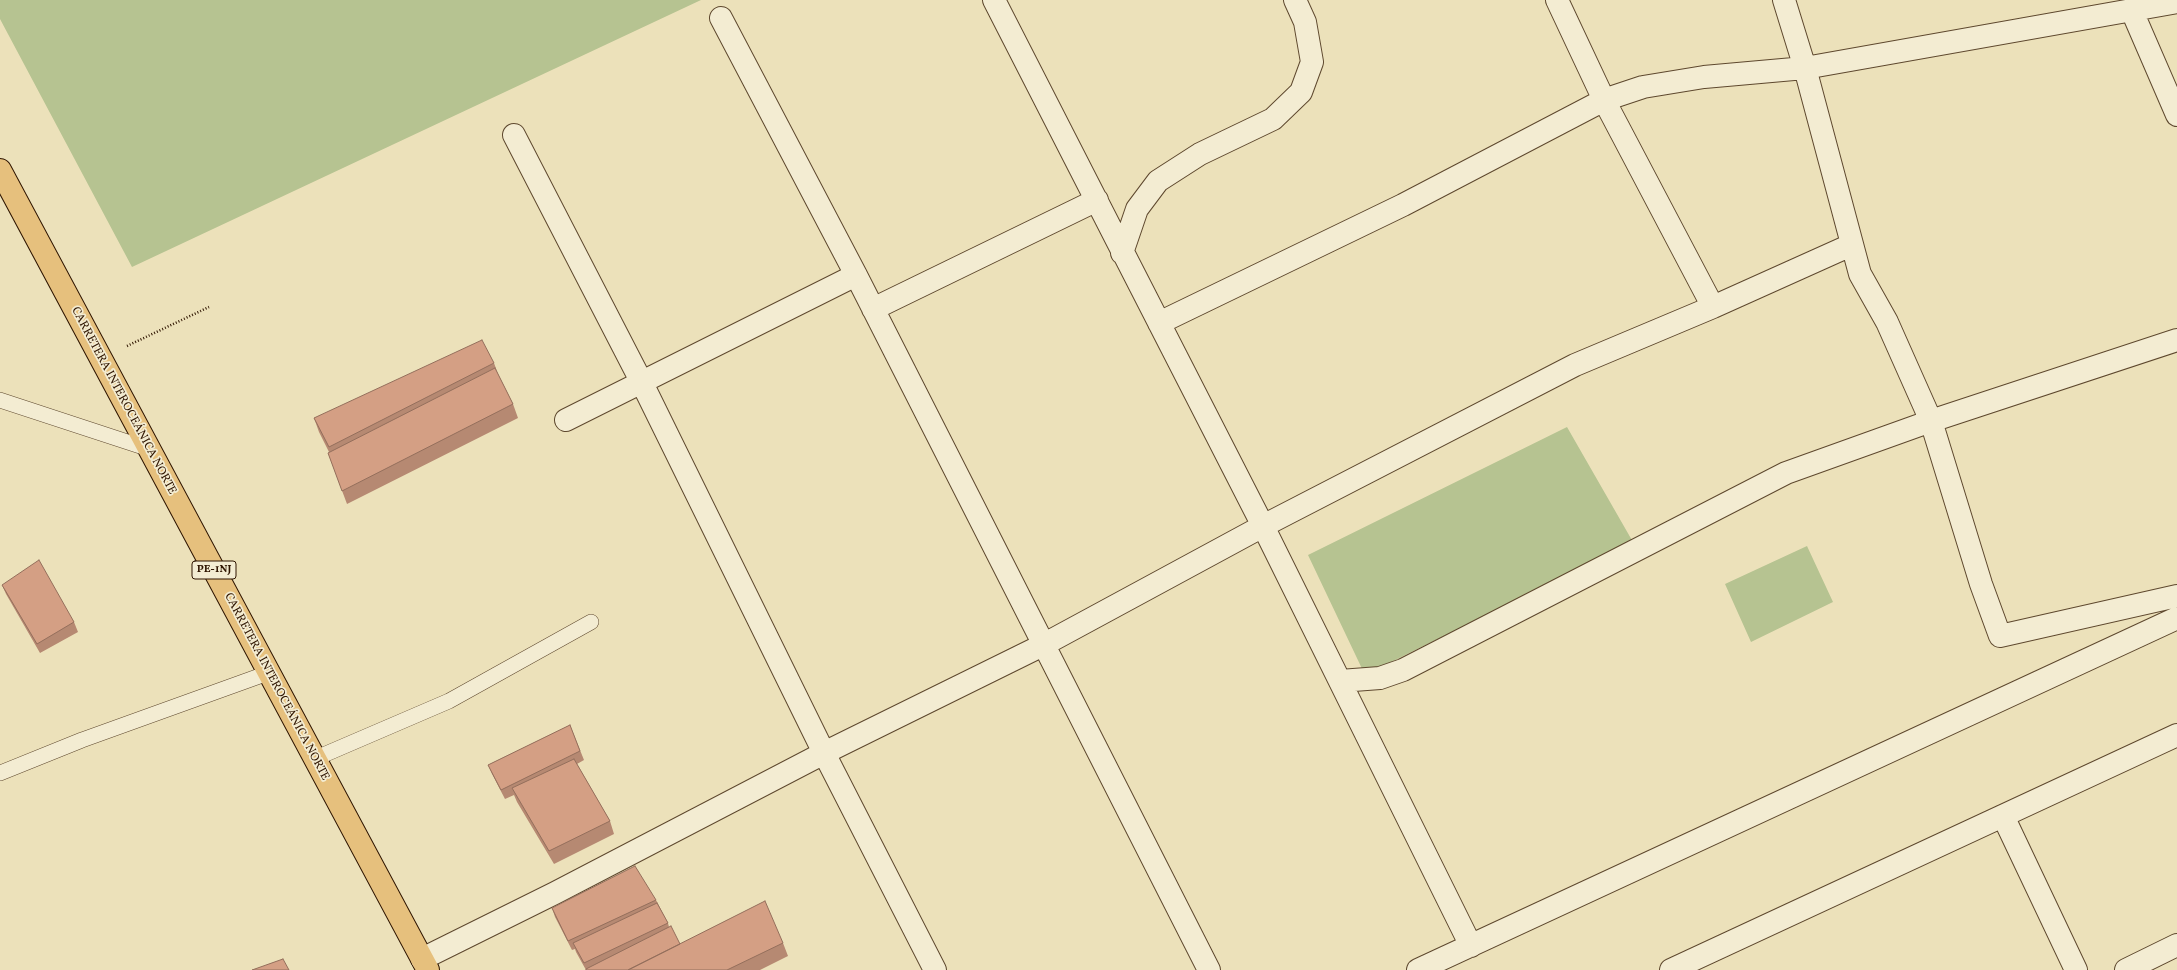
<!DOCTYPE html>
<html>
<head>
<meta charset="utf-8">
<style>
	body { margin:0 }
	canvas { display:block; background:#ece1ba }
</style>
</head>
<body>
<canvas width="2177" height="970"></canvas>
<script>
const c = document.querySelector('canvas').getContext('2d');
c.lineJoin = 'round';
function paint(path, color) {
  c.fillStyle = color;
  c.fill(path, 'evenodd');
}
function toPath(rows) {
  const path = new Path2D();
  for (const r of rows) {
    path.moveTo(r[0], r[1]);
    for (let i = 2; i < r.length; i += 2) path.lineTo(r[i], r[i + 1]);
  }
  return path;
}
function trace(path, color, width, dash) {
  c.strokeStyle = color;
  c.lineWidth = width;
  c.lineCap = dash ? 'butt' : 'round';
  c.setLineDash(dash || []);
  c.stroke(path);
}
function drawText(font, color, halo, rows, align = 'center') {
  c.font = font + ' Vollkorn,serif';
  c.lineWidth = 3.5;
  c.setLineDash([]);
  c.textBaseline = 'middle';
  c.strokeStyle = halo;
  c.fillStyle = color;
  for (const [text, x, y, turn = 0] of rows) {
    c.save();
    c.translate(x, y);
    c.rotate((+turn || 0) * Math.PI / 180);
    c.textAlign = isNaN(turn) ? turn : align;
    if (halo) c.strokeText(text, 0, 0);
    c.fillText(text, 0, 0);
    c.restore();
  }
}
paint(toPath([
	[0,0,701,0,132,267,0,19],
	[1567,427,1633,542,1365,675,1308,555],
	[1807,546,1833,602,1751,642,1725,584]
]), '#b6c391');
const lane = toPath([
	[0,400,149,449],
	[314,759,449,701,591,622],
	[0,773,82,740,268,673]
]);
const street = toPath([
	[994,0,1263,526,1471,946],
	[1557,0,1604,100,1713,307],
	[1784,0,1805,68,1860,274,1887,322,1931,421,1981,584,2000,636,2177,596],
	[2132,11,2177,115],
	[721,18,856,275,1209,970],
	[514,135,642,383,824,753,935,970],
	[1122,253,1137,209,1158,181,1200,154,1273,119,1301,92,1312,62,1305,22,1295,0],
	[873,309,1097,200],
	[1159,323,1403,205,1604,100,1643,87,1704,77,1805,68,2177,2],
	[566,420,856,275],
	[1340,681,1380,678,1403,670,1786,473,1931,421,2177,340],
	[2003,816,2076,970],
	[422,959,555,893,824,753,1043,645,1263,526,1575,365,1713,307,1851,245],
	[1418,970,2177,618],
	[1671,970,2177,735],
	[2126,970,2177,945]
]);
const highway = toPath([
	[0,170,428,970]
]);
trace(lane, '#5e482e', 16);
trace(street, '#5e482e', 24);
trace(highway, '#2f1500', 24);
trace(toPath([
	[127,346,209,307]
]), '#2f1500', 2.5, [1, 2]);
trace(lane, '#f3ecd2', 15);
trace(street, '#f3ecd2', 22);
trace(highway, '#e6c07d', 22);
paint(toPath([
	[494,363,498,374,513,404,518,418,347,504,328,453,329,452,319,432,314,418],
	[2,585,74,622,78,632,40,653,6,594],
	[570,725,584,760,577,764,610,821,614,834,554,864,517,802,514,795,505,799,492,774,488,765],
	[656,900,668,923,669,927,680,944,783,943,788,956,760,970,586,970,576,952,575,949,572,950,555,917,552,908]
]), '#b68972');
const building = toPath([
	[482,340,494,363,329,447,314,418,482,340],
	[495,368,513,404,342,491,328,453,495,368],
	[39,560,74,622,37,644,2,585,39,560],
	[570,725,580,751,501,790,488,765,570,725],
	[574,759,610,821,549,851,512,788,574,759],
	[635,866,656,900,568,941,552,908,635,866],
	[765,901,783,943,727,970,628,970,765,901],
	[657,903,668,923,584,963,573,943,657,903],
	[671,926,680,944,628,970,586,970,586,969,671,926],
	[283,959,289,970,252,970,283,959]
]);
paint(building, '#d49f84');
trace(building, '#946f5c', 1);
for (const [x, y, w] of [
	[214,570,44]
]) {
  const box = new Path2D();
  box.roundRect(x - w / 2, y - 9, w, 18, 3);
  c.fillStyle = '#f3ecd2';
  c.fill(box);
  trace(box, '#2f1500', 1);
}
drawText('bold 11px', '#2f1500', null, [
	["PE-1NJ",214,570]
]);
drawText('12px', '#2f1500', '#f3ecd2', [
	["CARRETERA INTEROCEÁNICA NORTE",123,401,62],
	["CARRETERA INTEROCEÁNICA NORTE",276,687,62]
]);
</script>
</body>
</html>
